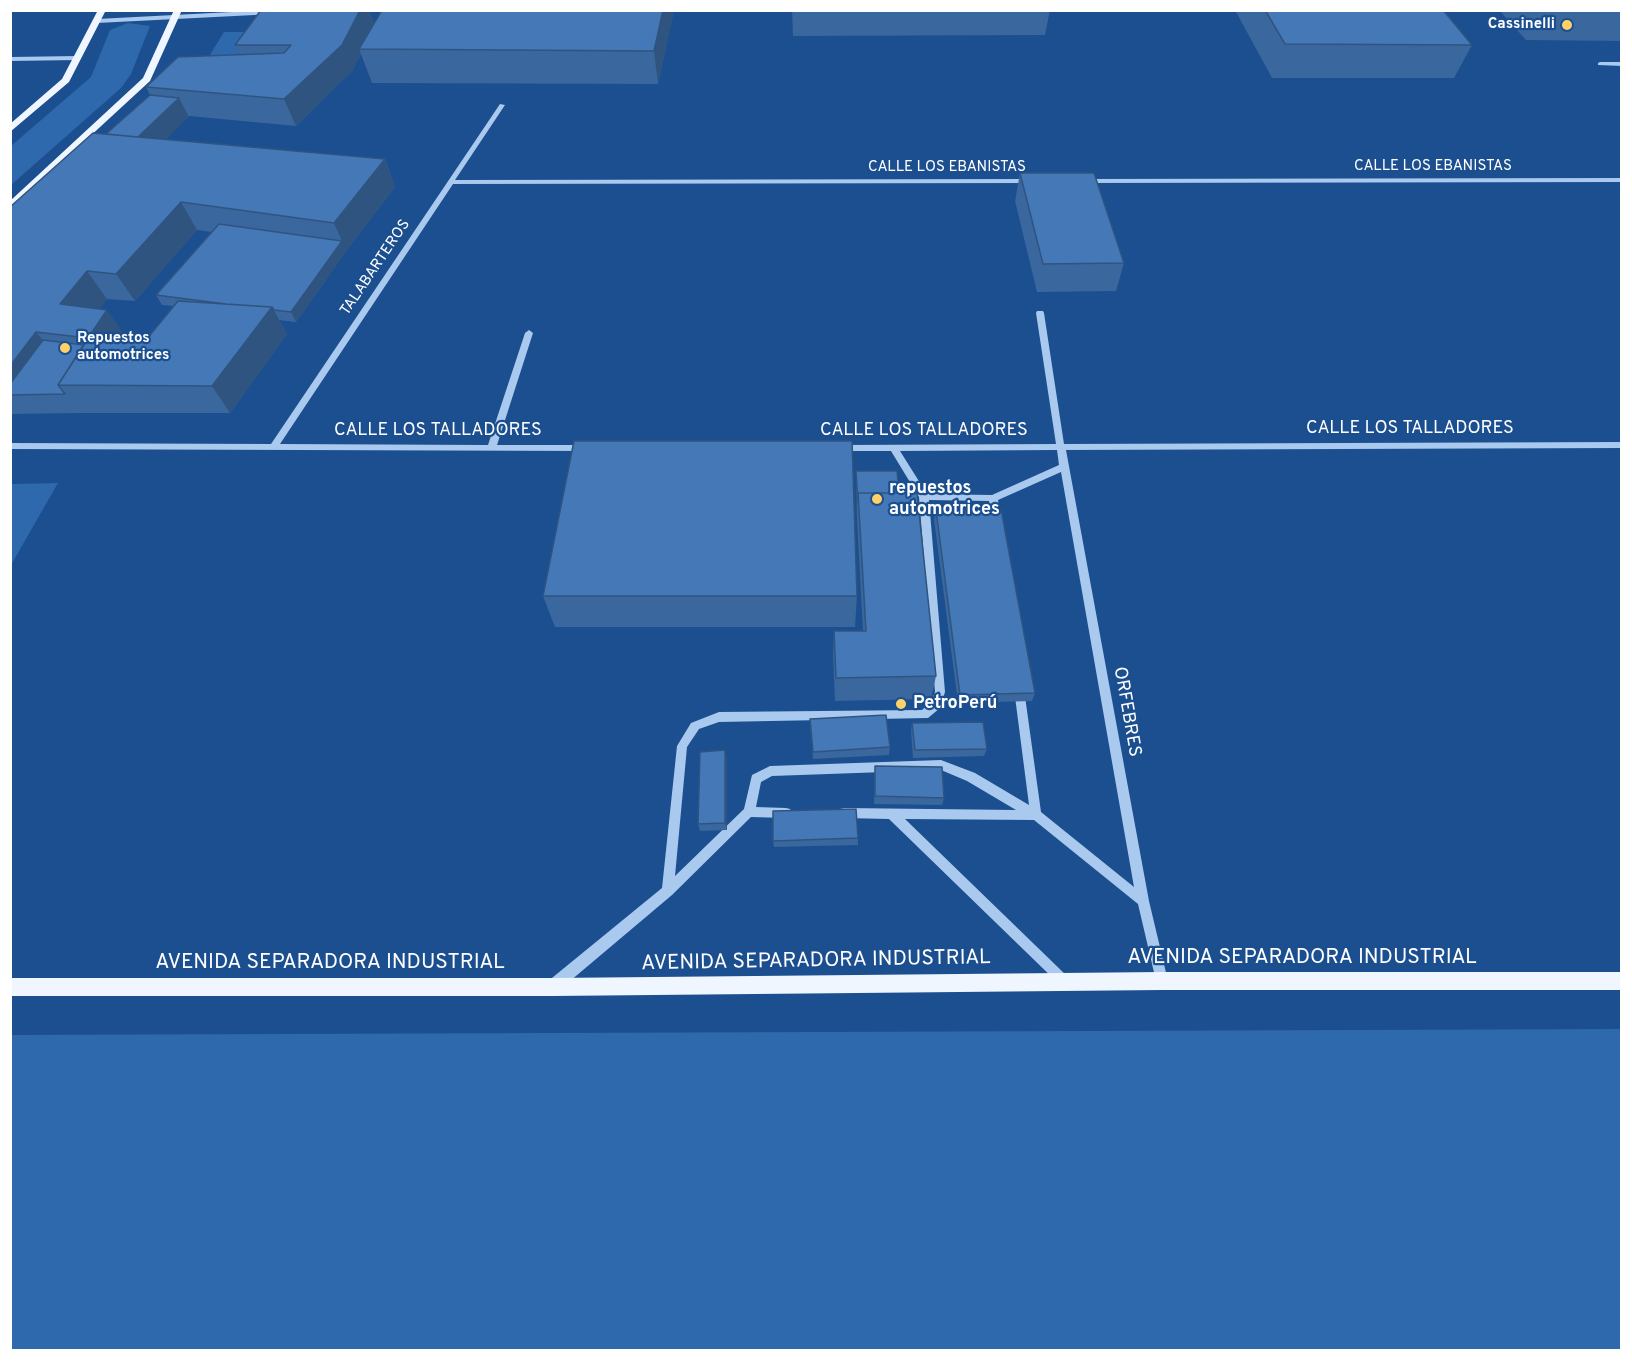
<!DOCTYPE html>
<html>
<head>
<meta charset="utf-8">
<style>
	body { margin:0 }
	#map { position:relative; width:1632px; height:1361px; overflow:hidden; background:#1b4f8f; font-family:Overpass,sans-serif }
	canvas { display:block }
	.frame { position:absolute; inset:0; border:12px solid #fff; pointer-events:none }
</style>
</head>
<body>
<div id="map">
<canvas width="1632" height="1361"></canvas>
<div class="frame"></div>
</div>
<script>
const c = document.querySelector('canvas').getContext('2d');
c.lineJoin = 'round';
function paint(path, color) {
  c.fillStyle = color;
  c.fill(path, 'evenodd');
}
function toPath(rows) {
  const path = new Path2D();
  for (const r of rows) {
    path.moveTo(r[0], r[1]);
    for (let i = 2; i < r.length; i += 2) path.lineTo(r[i], r[i + 1]);
  }
  return path;
}
function trace(path, color, width, dash) {
  c.strokeStyle = color;
  c.lineWidth = width;
  c.lineCap = dash ? 'butt' : 'round';
  c.setLineDash(dash || []);
  c.stroke(path);
}
function drawText(font, color, halo, rows, align = 'center') {
  c.font = font + ' Overpass,sans-serif';
  c.lineWidth = 4.5;
  c.setLineDash([]);
  c.textBaseline = 'middle';
  c.strokeStyle = halo;
  c.fillStyle = color;
  for (const [text, x, y, turn = 0] of rows) {
    c.save();
    c.translate(x, y);
    c.rotate((+turn || 0) * Math.PI / 180);
    c.textAlign = isNaN(turn) ? turn : align;
    if (halo) c.strokeText(text, 0, 0);
    c.fillText(text, 0, 0);
    c.restore();
  }
}
paint(toPath([
	[128,23,150,26,131,74,121,88,11,185,11,146,91,77,110,30],
	[224,32,249,32,230,70,192,84],
	[58,483,11,565,11,484],
	[1621,1029,1621,1350,11,1350,11,1035]
]), '#2e69ad');
paint(toPath([
	[270,10,277,12,274,14,97,23,94,21,97,19,270,10],
	[10,57,78,56,81,58,78,60,10,61,10,57],
	[1600,62,1622,62,1622,66,1598,65,1598,63,1600,62],
	[500,104,505,105,455,180,1033,179,1036,181,1033,183,453,184,280,444,488,445,525,333,529,330,533,333,497,445,586,445,590,448,586,451,10,449,10,443,271,444,500,104],
	[1622,178,1622,182,1085,183,1082,181,1085,179,1622,178],
	[1037,311,1043,311,1044,313,1064,444,1622,442,1622,448,1066,450,1149,901,1168,981,1166,985,1162,987,1158,985,1156,981,1138,904,1034,820,905,819,1068,977,1070,981,1068,985,1064,987,1060,985,889,819,844,818,840,817,838,813,840,809,844,808,1016,810,967,781,941,770,772,776,761,782,756,807,786,808,790,809,792,813,790,817,786,818,751,817,672,895,557,992,552,993,547,992,546,987,547,982,662,888,677,746,691,723,719,712,922,710,931,702,935,692,919,497,891,451,839,451,835,448,839,445,1056,444,1036,313,1037,311],
	[1057,450,1059,465,992,495,927,494,900,451,1057,450],
	[1061,472,1134,887,1041,812,1024,689,1023,686,1019,685,1015,686,1014,689,1029,805,975,773,941,760,770,766,752,775,744,809,675,876,687,747,699,729,719,722,928,718,940,708,945,692,929,500,989,501,991,522,996,525,1001,522,998,500,1061,472]
]), '#a9c9ee');
paint(toPath([
	[98,10,106,10,69,82,10,132,10,124,62,79,98,10],
	[174,10,182,10,150,81,10,210,10,201,143,78,174,10],
	[1162,972,1622,972,1622,990,1162,990,552,996,10,996,10,978,552,978,1162,972]
]), '#f0f6ff');
paint(toPath([
	[674,10,658,84,372,83,361,54,352,71,296,126,189,116,166,139,385,159,395,187,347,250,296,322,279,320,287,334,230,413,81,413,10,414,10,207,106,134,150,95,146,87,240,55,235,45,374,24],
	[197,230,212,232,156,295,162,305,173,306,150,335,126,336,99,309,107,299,135,301],
	[792,10,1050,10,1045,35,793,36],
	[1235,10,1443,10,1472,45,1454,78,1272,78],
	[1499,10,1622,10,1622,41,1526,40],
	[1020,173,1124,263,1116,291,1037,292,1015,201],
	[856,471,899,493,936,676,931,699,835,701,833,655,834,631,863,631,857,520],
	[936,510,1035,693,1032,701,958,703,934,519],
	[543,596,857,596,855,627,555,627],
	[810,719,890,747,889,755,813,759],
	[912,723,987,749,984,756,913,758,911,730],
	[727,758,727,830,700,831,698,824],
	[875,766,944,798,942,805,874,804],
	[858,838,858,845,774,847,773,841]
]), '#3a679d');
paint(toPath([
	[360,10,370,10,375,26,359,49,361,54,352,71,296,126,284,99],
	[663,10,674,10,658,84,654,51],
	[179,98,189,117,141,163,130,144],
	[385,159,395,187,347,250,296,322,291,312,342,241,334,223],
	[181,202,197,230,135,301,116,274],
	[87,271,107,299,81,332,60,304],
	[272,307,287,334,230,413,212,386],
	[107,310,127,338,88,338],
	[36,332,58,359,10,395,10,366],
	[725,750,727,758,727,830,725,823]
]), '#305480');
const building = toPath([
	[261,10,360,10,342,45,284,99,146,87,178,57,284,53,291,45,235,45,261,10],
	[382,10,663,10,654,51,359,49,382,10],
	[1265,10,1443,10,1472,45,1285,44,1265,10],
	[150,95,179,98,138,137,106,134,150,95],
	[93,133,385,159,334,223,181,202,116,274,87,271,60,304,107,310,88,338,150,335,178,301,272,307,212,386,58,385,88,338,36,332,10,366,10,207,93,133],
	[1020,173,1094,173,1124,263,1043,264,1020,173],
	[219,224,342,241,291,312,274,310,272,307,226,304,156,295,219,224],
	[43,340,84,345,58,385,65,394,10,395,10,384,43,340],
	[574,441,852,441,857,596,543,596,574,441],
	[856,471,897,471,899,493,858,493,858,502,856,471],
	[858,493,917,493,936,676,836,678,834,631,866,631,858,493],
	[1001,509,1035,693,960,695,936,510,1001,509],
	[886,715,890,747,813,752,810,719,886,715],
	[983,722,987,749,915,750,912,723,983,722],
	[725,750,725,823,698,824,700,752,725,750],
	[875,766,942,767,944,798,875,796,875,766],
	[856,809,858,838,773,841,773,811,856,809]
]);
paint(building, '#4478b7');
trace(building, '#305480', 1.5);
for (const [x, y, r, color] of [
	[1567,25,6,"#ffd166"],
	[65,348,6,"#ffd166"],
	[877,499,6,"#ffd166"],
	[901,704,6,"#ffd166"]
]) {
  const dot = new Path2D();
  dot.arc(x, y, r, 0, 2 * Math.PI);
  c.fillStyle = color;
  c.fill(dot);
  trace(dot, '#1b4f8f', 2);
}
drawText('bold 15px', '#fff', '#1b4f8f', [
	["Cassinelli",1555,25],
	["Repuestos",77,339,"left"],
	["automotrices",77,356,"left"]
], 'right');
drawText('15px', '#fff', '#1b4f8f', [
	["CALLE LOS EBANISTAS",1433,167],
	["CALLE LOS EBANISTAS",947,168],
	["TALABARTEROS",376,268,-56]
]);
drawText('18px', '#fff', '#1b4f8f', [
	["CALLE LOS TALLADORES",1410,429],
	["CALLE LOS TALLADORES",438,431],
	["CALLE LOS TALLADORES",924,431],
	["ORFEBRES",1126,712,80]
]);
drawText('bold 18px', '#fff', '#1b4f8f', [
	["repuestos",889,489],
	["automotrices",889,510],
	["PetroPerú",913,704]
], 'left');
drawText('21px', '#fff', '#1b4f8f', [
	["AVENIDA SEPARADORA INDUSTRIAL",1302,959],
	["AVENIDA SEPARADORA INDUSTRIAL",816,962,-1],
	["AVENIDA SEPARADORA INDUSTRIAL",330,964]
]);
</script>
</body>
</html>
